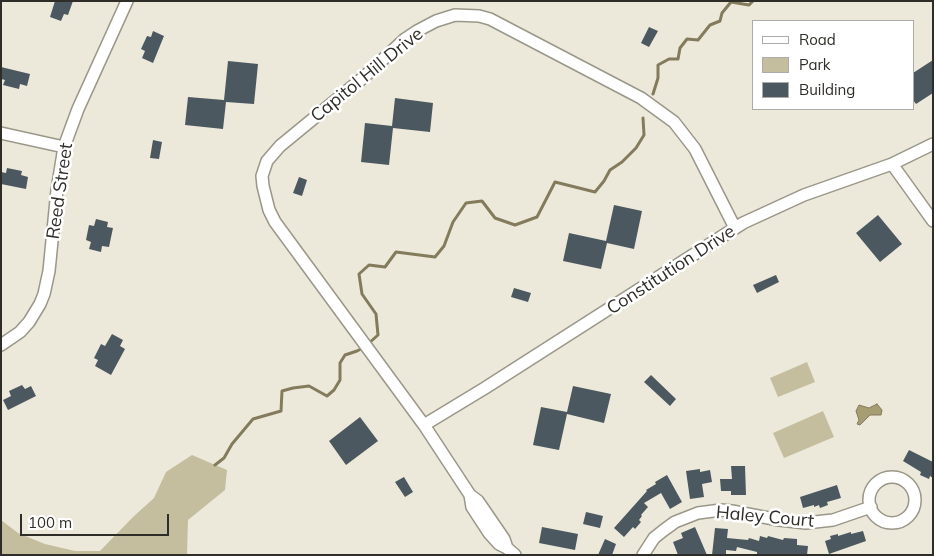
<!DOCTYPE html>
<html>
<head>
<meta charset="utf-8">
<style>
	body { margin:0 }
	#map { position:relative; width:934px; height:556px; overflow:hidden; background:#ece9da; font-family:Mulish,sans-serif }
	canvas { display:block }
	.frame { position:absolute; inset:0; border:2px solid #2e2d27; pointer-events:none }
	.legend { position:absolute; left:752px; top:20px; width:162px; height:90px; box-sizing:border-box; background:#fff; border:1px solid #ababa9; margin:0; padding:6px 9px; list-style:none; font-size:15px; color:#2e2d27 }
	.legend li { display:flex; align-items:center; gap:10px; height:25px }
	.legend b { width:25px; border:1px solid #ababa9 }
	.scale { position:absolute; left:20px; top:514px; width:149px; height:22px; box-sizing:border-box; border:2px solid #2e2d27; border-top:0; padding-left:6px; font-size:15px; line-height:18px; white-space:nowrap; color:#2e2d27; -webkit-text-stroke:4px #fff; paint-order:stroke }
</style>
</head>
<body>
<div id="map">
<canvas width="934" height="556"></canvas>
<div class="frame"></div>
<ul class="legend">
<li><b style="height:6px;background:#fff"></b>Road</li>
<li><b style="height:14px;background:#c5be9e"></b>Park</li>
<li><b style="height:14px;background:#4c5860"></b>Building</li>
</ul>
<div class="scale">100 m</div>
</div>
<script>
const c = document.querySelector('canvas').getContext('2d');
c.lineJoin = 'round';
function paint(path, color) {
  c.fillStyle = color;
  c.fill(path, 'evenodd');
}
function toPath(rows) {
  const path = new Path2D();
  for (const r of rows) {
    if (r.length === 3) {
      path.moveTo(r[0] + r[2], r[1]);
      path.arc(r[0], r[1], r[2], 0, 2 * Math.PI);
      continue;
    }
    path.moveTo(r[0], r[1]);
    for (let i = 2; i < r.length; i += 2) path.lineTo(r[i], r[i + 1]);
  }
  return path;
}
function trace(path, color, width, dash) {
  c.strokeStyle = color;
  c.lineWidth = width;
  c.lineCap = dash ? 'butt' : 'round';
  c.setLineDash(dash || []);
  c.stroke(path);
}
function drawText(font, color, halo, rows, align = 'center') {
  c.font = font + ' Mulish,sans-serif';
  c.lineWidth = 5;
  c.setLineDash([]);
  c.textBaseline = 'middle';
  c.strokeStyle = halo;
  c.fillStyle = color;
  for (const [text, x, y, turn = 0] of rows) {
    c.save();
    c.translate(x, y);
    c.rotate((+turn || 0) * Math.PI / 180);
    c.textAlign = isNaN(turn) ? turn : align;
    if (halo) c.strokeText(text, 0, 0);
    c.fillText(text, 0, 0);
    c.restore();
  }
}
paint(toPath([
	[807,362,815,382,778,397,770,378],
	[823,411,834,437,784,458,773,433],
	[192,455,227,470,225,490,188,520,187,555,1,555,1,520,18,533,45,544,75,551,100,551,133,517,154,498,166,472]
]), '#c5be9e');
const water = toPath([
	[877,404,882,410,881,415,870,415,860,425,857,424,859,420,856,411,859,405,869,408,877,404]
]);
paint(water, '#a79d72');
trace(water, '#837b5c', 1);
trace(toPath([
	[653,94,658,78,658,65,669,59,678,59,680,48,687,39,698,40,710,25,720,21,722,13,731,2,749,5,753,1],
	[368,344,378,335,376,314,362,294,359,274,369,265,385,267,396,252,435,257,444,246,453,222,466,203,482,201,495,218,515,225,537,217,555,182,595,192,604,181,610,170,622,162,636,148,644,135,643,118],
	[215,465,224,458,232,444,253,419,281,411,282,391,293,388,309,386,327,396,334,390,340,380,340,363,345,355,357,351,363,348]
]), '#837b5c', 3);
paint(toPath([
	[55,1,73,1,68,15,64,14,61,21,50,17],
	[649,27,658,31,649,47,641,43],
	[153,31,164,36,153,63,142,58,145,51,141,49,147,36,151,37],
	[933,60,933,93,916,104,913,100,913,73],
	[228,61,258,64,254,104,226,102,223,129,185,125,188,97,224,100],
	[1,67,30,74,27,86,20,84,19,89,3,85,5,80,1,79],
	[395,98,433,103,430,132,393,128,389,165,361,162,365,123,392,126],
	[153,140,162,142,159,159,150,158],
	[7,168,22,171,21,175,28,177,26,189,1,184,1,172,6,173],
	[299,177,307,180,302,196,293,193],
	[614,205,642,211,634,249,607,243,601,269,563,261,569,233,606,241],
	[878,215,902,244,880,262,856,233],
	[96,219,108,222,107,227,113,228,109,247,102,246,101,252,89,249,91,242,86,240,89,225,94,226],
	[776,275,779,282,757,293,753,285],
	[514,288,531,293,528,302,511,297],
	[112,334,123,340,120,346,125,349,111,375,95,366,98,360,94,358,101,344,105,346],
	[651,375,676,399,670,406,644,382],
	[22,385,25,389,31,386,36,396,8,410,3,400,11,396,9,391],
	[573,386,611,394,604,423,567,414,559,450,533,445,541,407,567,412],
	[360,417,378,441,346,465,329,441],
	[909,450,933,462,933,478,930,476,929,479,920,475,921,472,903,461],
	[731,466,745,466,746,495,731,495,731,491,721,491,720,479,732,479],
	[700,469,700,472,710,470,712,482,702,484,704,497,690,499,686,471],
	[667,475,682,502,670,509,661,493,644,503,648,507,641,515,642,516,639,520,641,522,635,529,633,527,624,537,614,528,647,491,646,490,656,484,655,482],
	[404,477,413,492,405,497,395,482],
	[837,485,841,498,827,502,828,505,820,508,819,505,814,507,814,505,803,508,800,497],
	[586,512,603,516,600,528,583,524],
	[542,527,578,534,575,550,539,543],
	[695,527,707,555,678,555,673,542,683,538,681,533],
	[715,528,728,529,727,538,748,540,749,538,759,541,760,536,767,538,768,536,783,540,784,538,797,539,797,545,808,546,807,555,757,555,757,552,737,547,736,551,726,550,726,555,712,555],
	[863,531,866,541,829,554,825,541,831,539,830,536,838,534,838,536,851,532,851,534],
	[605,539,616,544,612,555,598,555]
]), '#4c5860');
const minor = toPath([
	[1,133,64,147],
	[892,164,933,221],
	[1,345,20,332,29,322,40,304,44,294,49,271,57,190,64,147,78,109,127,1],
	[424,425,485,388,743,223,804,195,892,164,933,144],
	[892,500,23],
	[470,495,472,507,489,533,499,544,507,548,515,555],
	[507,548,504,539,478,501,470,495,424,425,275,222,269,210,263,186,262,176,267,161,280,146,364,77,405,39,417,31,436,21,455,15,479,16,490,19,641,98,674,122,695,149,735,228],
	[643,555,654,538,664,530,675,522,698,513,721,510,732,511,779,520,806,523,833,520,871,507]
]);
trace(minor, '#9a9789', 14);
trace(minor, '#fff', 11);
drawText('18px', '#2e2d27', '#fff', [
	["Capitol Hill Drive",367,75,-39],
	["Reed Street",60,191,-82],
	["Constitution Drive",671,270,-33],
	["Haley Court",765,517,5]
]);
</script>
</body>
</html>
